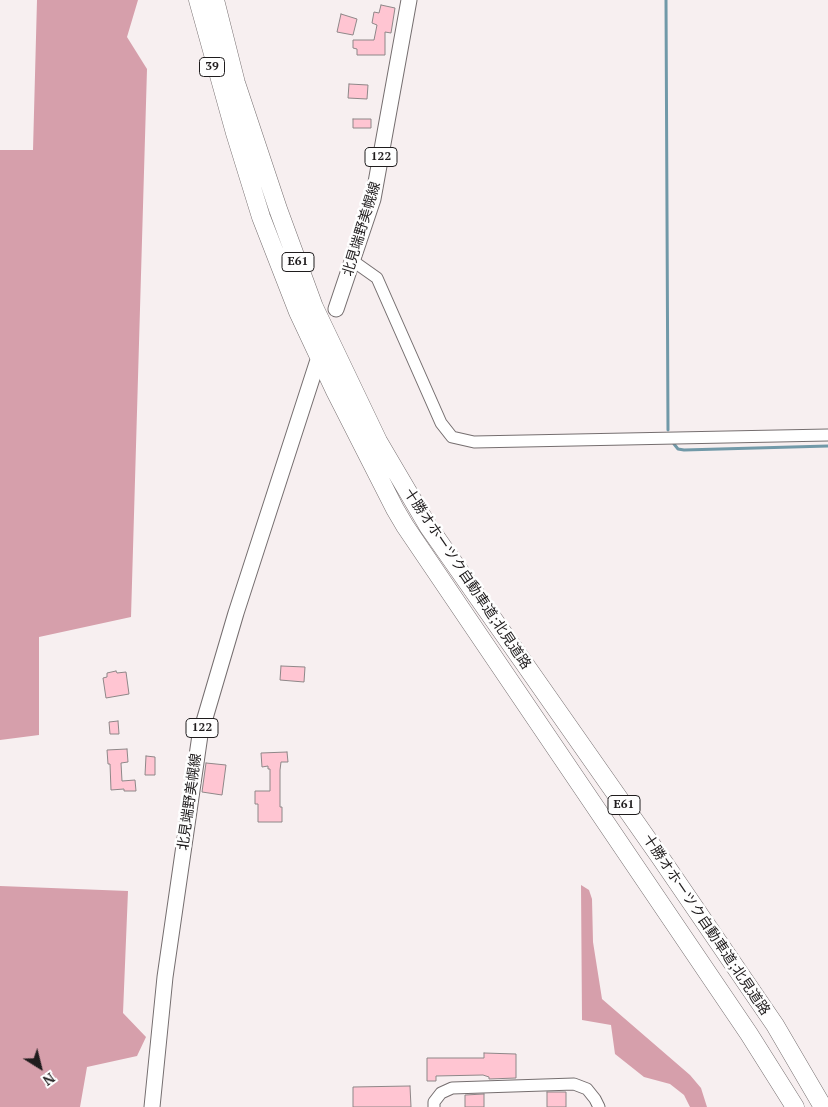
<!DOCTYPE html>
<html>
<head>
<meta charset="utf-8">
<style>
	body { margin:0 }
	#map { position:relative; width:828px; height:1107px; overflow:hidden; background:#f7eff0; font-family:"PT Serif",serif }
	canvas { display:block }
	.north { position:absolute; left:15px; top:1042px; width:50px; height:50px; -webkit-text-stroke:4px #fefefe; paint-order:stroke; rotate:144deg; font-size:14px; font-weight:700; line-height:20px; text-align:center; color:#1f1c1d }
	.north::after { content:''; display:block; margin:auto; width:18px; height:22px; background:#1f1c1d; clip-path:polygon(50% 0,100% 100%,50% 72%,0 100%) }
</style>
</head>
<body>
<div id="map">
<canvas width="828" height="1107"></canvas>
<div class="north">N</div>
</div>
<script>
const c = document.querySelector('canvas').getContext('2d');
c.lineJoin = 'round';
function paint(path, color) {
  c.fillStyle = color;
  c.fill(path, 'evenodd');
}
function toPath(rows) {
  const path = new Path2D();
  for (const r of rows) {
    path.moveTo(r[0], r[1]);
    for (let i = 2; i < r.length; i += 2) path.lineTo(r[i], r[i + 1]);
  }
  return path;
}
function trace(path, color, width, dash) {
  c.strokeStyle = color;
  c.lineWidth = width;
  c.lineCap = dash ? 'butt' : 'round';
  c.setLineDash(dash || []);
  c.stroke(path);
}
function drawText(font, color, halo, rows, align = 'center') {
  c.font = font + ' "PT Serif","Noto Sans JP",serif';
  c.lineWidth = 5;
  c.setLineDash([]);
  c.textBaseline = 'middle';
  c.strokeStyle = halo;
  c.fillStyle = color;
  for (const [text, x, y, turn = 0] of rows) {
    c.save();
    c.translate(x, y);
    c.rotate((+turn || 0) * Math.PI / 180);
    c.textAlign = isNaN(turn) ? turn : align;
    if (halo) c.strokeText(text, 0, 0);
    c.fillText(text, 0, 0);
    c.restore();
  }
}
paint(toPath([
	[37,0,138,0,127,37,147,69,131,617,39,637,39,735,0,740,0,150,33,150],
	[581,885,589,890,592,899,593,942,602,999,690,1075,701,1088,707,1107,690,1107,684,1095,670,1084,644,1077,615,1054,611,1025,582,1020],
	[0,886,128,891,123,1013,146,1037,137,1056,87,1067,80,1107,0,1107]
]), '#d69fab');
trace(toPath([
	[666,0,668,430],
	[674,444,678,449,684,450,828,446]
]), '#7199a8', 3);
const building = toPath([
	[381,5,395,8,391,33,385,32,385,55,357,55,357,49,353,48,353,40,374,40,377,25,372,23,374,12,379,13,381,5],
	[341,14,357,19,353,35,337,32,341,14],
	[349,84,368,85,367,99,348,98,349,84],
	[353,119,371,119,371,128,353,128,353,119],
	[281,666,305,667,304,682,280,680,281,666],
	[116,671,117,673,126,672,129,694,106,698,103,678,107,677,107,673,116,671],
	[118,721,119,734,110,734,109,722,118,721],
	[127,749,128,762,121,763,122,781,135,780,136,791,124,791,124,789,111,790,110,764,108,764,107,750,127,749],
	[287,752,288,762,281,762,280,770,280,807,282,807,282,822,258,822,258,804,255,804,255,791,270,791,270,769,268,769,268,766,262,767,261,753,287,752],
	[146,756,155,757,155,775,145,775,146,756],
	[206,763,226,765,222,795,202,792,206,763],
	[484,1053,516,1054,516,1078,489,1079,489,1077,483,1075,436,1076,436,1081,427,1081,427,1058,484,1058,484,1053],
	[410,1086,411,1107,353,1107,353,1087,410,1086],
	[547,1092,566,1092,566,1107,547,1107,547,1092],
	[484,1094,484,1107,465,1107,465,1095,484,1094]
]);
paint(building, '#ffc5d2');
trace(building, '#8e8788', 1);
const minor = toPath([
	[353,261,377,278,441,423,452,437,474,442,828,435],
	[434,1107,434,1102,441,1093,452,1088,574,1084,587,1089,595,1099,599,1107]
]);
const major = toPath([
	[336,309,373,199,409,0],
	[152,1107,165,977,200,735,236,613,317,363]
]);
const highway = toPath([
	[198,0,235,133,261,217,298,312,335,391,395,509,405,526,749,1034,795,1107],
	[215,0,236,83,278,209,314,307,378,441,428,526,660,857,775,1025,823,1107]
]);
trace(minor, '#756e6f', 13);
trace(major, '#756e6f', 17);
trace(highway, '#756e6f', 19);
trace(minor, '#fff', 11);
trace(major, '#fff', 15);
trace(highway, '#fff', 18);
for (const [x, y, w] of [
	[212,67,25],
	[381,157,32],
	[298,262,32],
	[202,728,32],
	[624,805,32]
]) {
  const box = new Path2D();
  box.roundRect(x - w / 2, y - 9.5, w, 19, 4);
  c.fillStyle = '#fefefe';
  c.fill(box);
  trace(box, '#1f1c1d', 1);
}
drawText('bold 12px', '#1f1c1d', null, [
	["39",212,67],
	["122",381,157],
	["E61",298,262],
	["122",202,728],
	["E61",624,805]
]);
drawText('14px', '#1f1c1d', '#fefefe', [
	["北見端野美幌線",362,229,-73],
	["十勝オホーツク自動車道;北見道路",467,579,56],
	["北見端野美幌線",190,802,-82],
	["十勝オホーツク自動車道;北見道路",706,925,56]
]);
</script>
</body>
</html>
